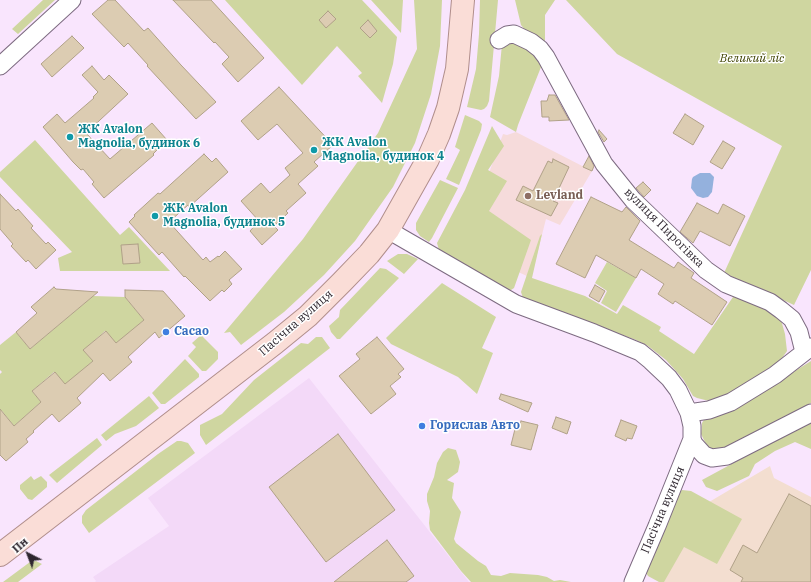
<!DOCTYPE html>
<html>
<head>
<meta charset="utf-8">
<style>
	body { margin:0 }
	#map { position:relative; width:811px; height:582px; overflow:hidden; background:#f9e5fd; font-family:"IBM Plex Serif",serif }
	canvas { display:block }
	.north { position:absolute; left:8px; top:534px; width:40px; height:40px; -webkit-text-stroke:3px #fff; paint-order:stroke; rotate:318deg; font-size:11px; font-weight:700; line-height:16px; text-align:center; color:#2e262f }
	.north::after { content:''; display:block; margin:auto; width:14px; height:18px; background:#2e262f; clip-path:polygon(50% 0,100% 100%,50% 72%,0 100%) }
</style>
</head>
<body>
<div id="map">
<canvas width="811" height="582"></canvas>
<div class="north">Пн</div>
</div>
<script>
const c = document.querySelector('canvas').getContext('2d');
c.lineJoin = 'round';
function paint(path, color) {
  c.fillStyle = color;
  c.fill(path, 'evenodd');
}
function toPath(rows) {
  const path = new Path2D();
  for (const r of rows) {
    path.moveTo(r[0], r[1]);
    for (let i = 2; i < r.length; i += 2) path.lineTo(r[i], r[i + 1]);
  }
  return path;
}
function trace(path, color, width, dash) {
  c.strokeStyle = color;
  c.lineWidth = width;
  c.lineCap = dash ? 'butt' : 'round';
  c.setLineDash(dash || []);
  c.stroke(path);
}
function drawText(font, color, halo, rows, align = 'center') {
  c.font = font + ' "IBM Plex Serif",serif';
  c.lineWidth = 3;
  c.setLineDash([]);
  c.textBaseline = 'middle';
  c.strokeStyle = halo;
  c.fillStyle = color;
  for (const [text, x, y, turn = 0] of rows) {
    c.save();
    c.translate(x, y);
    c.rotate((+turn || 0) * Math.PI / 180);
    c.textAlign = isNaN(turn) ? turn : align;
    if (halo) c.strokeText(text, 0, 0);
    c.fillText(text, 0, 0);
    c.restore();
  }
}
paint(toPath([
	[770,466,774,478,811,497,811,582,659,582,704,505]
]), '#f3ded0');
paint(toPath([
	[309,378,469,582,95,582,96,581,93,577,169,526,148,498]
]), '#f3d9f8');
paint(toPath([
	[516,132,592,171,560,225,546,219,531,278,457,243,489,173,503,134,507,135]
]), '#f6dbdb');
paint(toPath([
	[43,0,55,0,18,34,12,29],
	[225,0,362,0,397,37,393,64,382,103,358,76,362,73,337,46,302,85],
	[371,0,403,0,401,33],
	[414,0,442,0,440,46,431,94,415,143,393,187,355,241,324,275,284,312,241,345,230,332,224,333,303,239,378,133,417,49],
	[480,0,498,0,489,101,487,106,484,109,481,110,467,107,476,69,479,34],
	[515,0,555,0,545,15,545,41,539,42,529,35,521,25],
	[566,0,811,0,811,270,794,305,724,273,782,146,617,54],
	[508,38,545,57,518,125,516,132,490,117,499,76,502,44],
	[465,115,479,121,482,124,481,130,459,185,446,179,460,150,455,147],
	[492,126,504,146,488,170,507,181,489,211,531,240,514,288,508,292,439,250,437,243,465,190],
	[35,140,120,235,129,227,170,271,60,271,58,258,72,252,0,177,0,172],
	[440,180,458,188,432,238,429,242,420,236,416,230,416,223],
	[542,234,532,278,585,296,617,314,623,305,661,327,659,331,694,354,733,297,727,292,765,304,781,320,785,334,787,351,780,361,724,398,713,402,697,398,693,396,683,379,666,360,648,346,636,340,523,298,521,292,540,236],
	[398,254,407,254,418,259,404,274,387,261],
	[607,262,636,278,616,312,601,303,607,291,595,283],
	[380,268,386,269,399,278,340,339,337,339,331,332,329,326,339,317,340,310],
	[442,283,496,317,482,348,493,353,477,394,458,377,391,344,386,338],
	[93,296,125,297,144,320,116,344,105,331,84,350,93,361,65,385,54,372,32,391,41,402,14,426,2,411,0,412,0,374,2,372,0,370,0,345,16,332,30,349],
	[201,335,218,352,218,359,206,371,202,371,188,356,196,347,192,343],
	[316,337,322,337,330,348,206,445,200,435,200,425,222,414,254,380,301,343,308,344],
	[185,359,199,374,199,377,165,404,161,404,152,393],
	[811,361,811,403,722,451,710,448,706,444,701,434,702,423,705,418,720,413,728,413],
	[149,396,159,408,136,426,115,434,106,441,101,435],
	[811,421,811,449,795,442,775,451,755,464,749,476,717,491,706,487,702,480],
	[97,438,102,445,57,483,49,475],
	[177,441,181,441,188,443,195,453,89,533,82,523,82,516,86,510,158,454],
	[448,448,456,450,460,462,458,472,447,480,454,483,452,498,461,512,454,539,456,543,478,561,486,566,491,575,501,576,510,573,538,575,547,577,554,581,560,580,571,582,471,582,461,571,430,530,429,523,430,511,427,501,427,494,434,477,437,463,443,452],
	[31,476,34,480,41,476,47,482,47,487,32,500,28,499,20,489,20,485],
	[682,490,691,491,742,519,717,564,684,547,664,582,659,582,648,576,644,569,677,494],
	[36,561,42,564,18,582,3,582,30,562]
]), '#cfd6a0');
paint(toPath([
	[700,173,710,173,714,177,712,192,708,197,703,198,697,196,691,188,692,179,693,177]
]), '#94b1dd');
const building = toPath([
	[108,0,115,0,144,31,148,28,181,65,216,102,196,119,147,66,148,65,128,43,124,47,92,14,108,0],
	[173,0,211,0,264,58,238,82,222,64,229,57,215,42,214,43,173,0],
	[328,11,336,19,326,28,319,20,328,11],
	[368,20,377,31,370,38,360,28,368,20],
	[72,36,84,48,52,77,41,64,72,36],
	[92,66,104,80,109,75,128,94,86,133,110,159,152,123,167,140,153,154,154,155,104,198,92,184,94,182,83,169,81,170,73,162,43,127,57,114,65,123,94,98,93,97,98,92,82,75,92,66],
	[279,87,333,145,314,162,318,166,298,184,306,193,286,211,288,213,274,226,278,230,262,245,250,231,259,221,241,201,261,183,270,193,290,175,285,168,303,153,277,124,258,140,241,121,279,87],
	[549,95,555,95,569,120,549,121,549,117,542,117,541,101,547,101,549,95],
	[685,114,704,126,693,145,673,133,685,114],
	[599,130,607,139,604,142,598,132,599,130],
	[723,141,735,148,722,169,710,162,723,141],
	[204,154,212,162,216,158,228,172,189,207,188,205,169,222,203,260,206,257,210,262,218,256,219,257,225,251,242,269,229,280,232,284,224,292,222,290,210,301,185,276,184,277,162,252,159,255,129,222,135,216,134,215,158,193,160,194,204,154],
	[589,156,594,166,592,171,583,167,589,156],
	[553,159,569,167,553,201,558,203,551,216,516,200,523,186,533,191,548,161,552,163,553,159],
	[643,182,651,190,644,197,636,188,643,182],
	[0,194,16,211,18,209,33,226,31,228,46,244,48,242,56,250,36,269,28,260,26,262,11,246,13,244,0,229,0,194],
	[591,197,622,212,626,207,640,221,629,240,674,268,678,262,694,273,691,278,727,302,712,325,675,301,673,304,658,294,664,284,641,269,636,278,596,255,585,278,556,264,591,197],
	[697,203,718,214,723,204,745,216,730,246,700,231,693,243,680,232,697,203],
	[138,244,140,263,123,264,121,245,138,244],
	[595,285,605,291,599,302,589,296,595,285],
	[54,287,56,289,98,292,30,349,16,332,37,313,31,307,54,287],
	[125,290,163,291,185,316,159,338,155,332,128,357,132,362,110,381,103,373,77,398,81,403,59,422,52,414,33,431,34,432,26,439,28,442,6,461,0,455,0,409,14,426,41,402,32,391,55,372,65,384,93,361,83,350,106,331,116,343,144,320,125,297,125,290],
	[377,337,404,369,398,374,401,377,390,386,396,394,371,414,339,376,360,359,356,354,377,337],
	[501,394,532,403,528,412,499,399,501,394],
	[556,417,571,422,567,434,552,428,556,417],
	[621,420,637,426,632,439,627,438,626,441,615,436,621,420],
	[521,421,538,425,531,450,511,445,515,429,518,430,521,421],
	[338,434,395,510,326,562,269,487,338,434],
	[789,494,811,506,811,582,741,582,743,578,730,570,743,545,757,553,789,494],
	[387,540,414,576,406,582,334,582,387,540]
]);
paint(building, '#dcccb2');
trace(building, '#b0a188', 1);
const minor = toPath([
	[499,40,507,35,514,34,531,42,540,49,546,57,604,164,633,200,706,270,726,284,770,302,781,310,792,319,799,332,804,352],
	[0,66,72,0],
	[388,230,516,304,594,333,640,352,651,361,669,378,678,390,689,413,692,426,692,439,694,444,704,455,712,458,727,456,811,413],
	[689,413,709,410,731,402,775,375,811,347],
	[633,582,657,526,692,439]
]);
const major = toPath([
	[0,555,275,343,308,316,342,282,369,254,388,230,428,159,439,134,448,108,457,69,463,0]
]);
trace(minor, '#7d6b81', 19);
trace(major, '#b08e8b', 24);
trace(minor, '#fff', 17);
trace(major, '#faddd7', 22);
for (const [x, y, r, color] of [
	[70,137,4,"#0f9aa8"],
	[314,150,4,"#0f9aa8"],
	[528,196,4,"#8d6e63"],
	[155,216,4,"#0f9aa8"],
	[166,332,4,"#3f7fe0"],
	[422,426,4,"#3f7fe0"]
]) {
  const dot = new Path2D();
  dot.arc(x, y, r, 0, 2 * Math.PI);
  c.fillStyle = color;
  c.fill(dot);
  trace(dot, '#fff', 1.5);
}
drawText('italic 12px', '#414504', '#fff', [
	["Великий ліс",752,59]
]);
drawText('bold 12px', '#0d838f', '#fff', [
	["ЖК Avalon",78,130],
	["Magnolia, будинок 6",78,144],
	["ЖК Avalon",322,143],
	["Magnolia, будинок 4",322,157],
	["ЖК Avalon",163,209],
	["Magnolia, будинок 5",163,223]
], 'left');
drawText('bold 12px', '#785e54', '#fff', [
	["Levland",536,196]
], 'left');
drawText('12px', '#2e262f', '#fff', [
	["вулиця Пирогівка",664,228,45],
	["Пасічна вулиця",296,323,-41],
	["Пасічна вулиця",663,510,-67]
]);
drawText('bold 12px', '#366cbe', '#fff', [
	["Cacao",174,332],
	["Горислав Авто",430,426]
], 'left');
</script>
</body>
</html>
